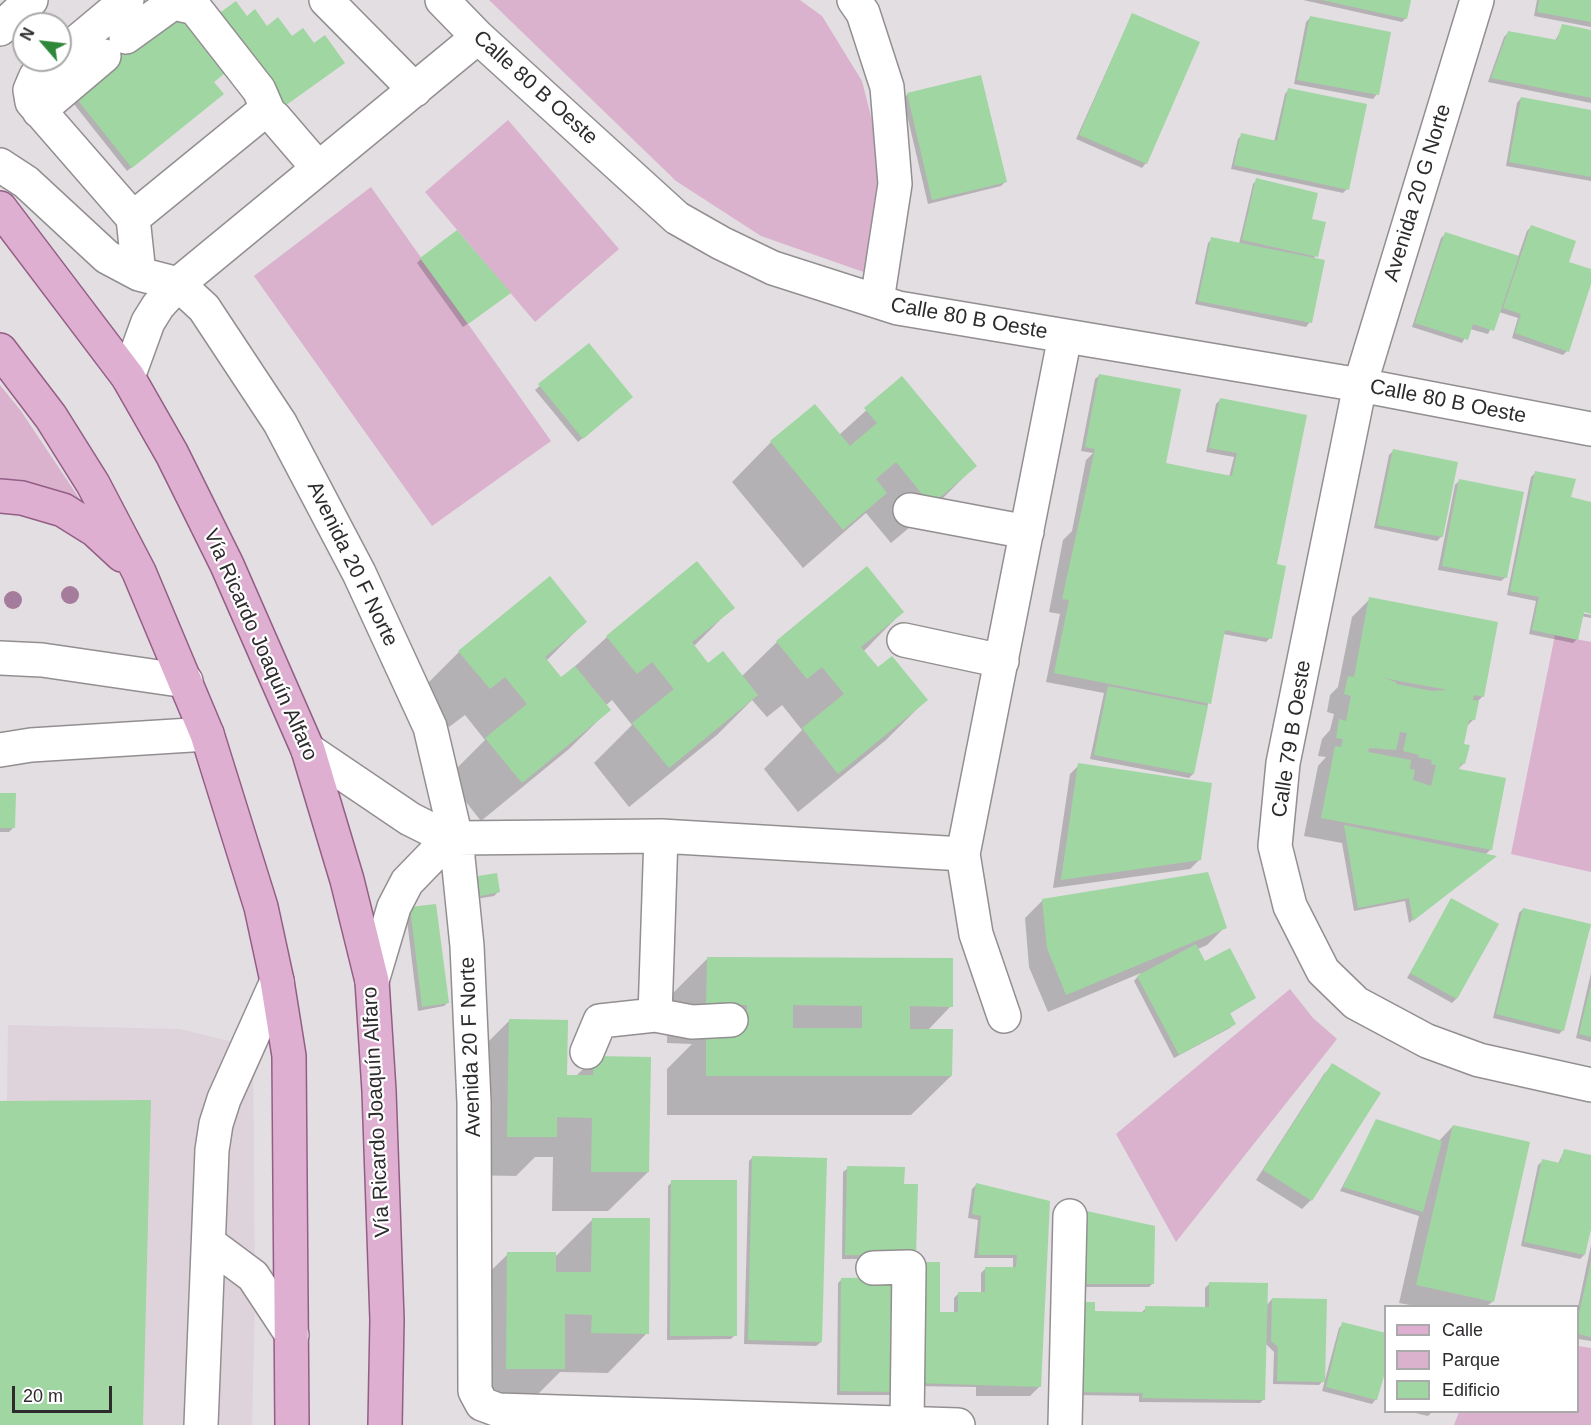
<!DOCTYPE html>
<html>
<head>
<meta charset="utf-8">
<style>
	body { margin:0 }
	#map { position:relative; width:1591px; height:1425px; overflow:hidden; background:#e2dee1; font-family:Helvetica,sans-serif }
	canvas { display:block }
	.legend { position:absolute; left:1384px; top:1305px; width:195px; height:108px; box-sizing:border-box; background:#fff; border:2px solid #abaaab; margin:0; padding:8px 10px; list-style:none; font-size:18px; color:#2d2b2d }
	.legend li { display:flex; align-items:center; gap:12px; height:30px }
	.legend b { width:30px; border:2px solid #abaaab }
	.north { position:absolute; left:12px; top:12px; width:60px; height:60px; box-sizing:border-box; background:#fff; border:2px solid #abaaab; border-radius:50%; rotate:298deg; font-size:16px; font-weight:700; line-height:24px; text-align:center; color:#2d2b2d }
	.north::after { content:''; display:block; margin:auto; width:21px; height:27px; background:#2e8839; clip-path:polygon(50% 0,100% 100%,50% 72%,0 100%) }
	.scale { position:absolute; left:12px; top:1386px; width:100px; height:27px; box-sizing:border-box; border:3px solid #2d2b2d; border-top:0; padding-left:8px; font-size:18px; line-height:21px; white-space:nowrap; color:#2d2b2d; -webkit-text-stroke:4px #fff; paint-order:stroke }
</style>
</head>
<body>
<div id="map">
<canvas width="1591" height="1425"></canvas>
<ul class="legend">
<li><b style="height:8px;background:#dfafd2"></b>Calle</li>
<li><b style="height:16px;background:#dab2cd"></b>Parque</li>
<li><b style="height:16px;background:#9fd6a1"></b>Edificio</li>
</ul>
<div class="north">N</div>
<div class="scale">20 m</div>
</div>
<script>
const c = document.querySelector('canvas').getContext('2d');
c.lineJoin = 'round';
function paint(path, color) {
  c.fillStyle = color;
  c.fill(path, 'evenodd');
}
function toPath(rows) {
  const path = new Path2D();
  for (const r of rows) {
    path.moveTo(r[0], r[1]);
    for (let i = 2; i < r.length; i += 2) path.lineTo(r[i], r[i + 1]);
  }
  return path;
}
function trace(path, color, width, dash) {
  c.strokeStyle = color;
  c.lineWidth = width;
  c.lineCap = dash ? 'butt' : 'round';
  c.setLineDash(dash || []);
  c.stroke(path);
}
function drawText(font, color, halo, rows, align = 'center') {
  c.font = font + ' Helvetica,sans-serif';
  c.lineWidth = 4.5;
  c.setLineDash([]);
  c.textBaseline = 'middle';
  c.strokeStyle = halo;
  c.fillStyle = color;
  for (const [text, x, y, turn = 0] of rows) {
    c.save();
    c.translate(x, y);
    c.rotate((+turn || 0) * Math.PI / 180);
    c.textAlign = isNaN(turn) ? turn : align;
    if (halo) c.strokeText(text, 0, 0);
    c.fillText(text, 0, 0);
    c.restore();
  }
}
paint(toPath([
	[8,1025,180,1029,253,1047,255,1300,252,1425,0,1425,0,1101,7,1101]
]), '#dfd3db');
paint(toPath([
	[489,0,800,0,822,16,862,81,883,164,875,276,761,236,676,181],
	[508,120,619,249,535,322,425,192],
	[371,187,551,441,432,526,254,276],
	[0,385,21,411,83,504,0,483],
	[1555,635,1591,642,1591,872,1511,854],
	[1290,989,1313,1018,1337,1039,1176,1242,1116,1134],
	[1578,1346,1591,1348,1591,1425,1454,1425,1459,1412,1578,1412]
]), '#dab2cd');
paint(toPath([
	[1303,0,1410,0,1406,18,1402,22],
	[1537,0,1591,0,1591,27,1534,16],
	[1132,14,1146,163,1142,168,1076,139],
	[1310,18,1377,94,1373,99,1294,84,1306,22],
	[1563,26,1591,32,1591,103,1488,82,1504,37,1508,33,1555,41],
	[212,82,218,98,127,171,66,94],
	[1289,89,1347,189,1343,193,1231,169,1238,139,1242,135,1274,142,1285,94],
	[908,94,1005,182,1001,186,928,204,903,98],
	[1521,98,1591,111,1591,181,1506,166,1517,103],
	[1257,180,1311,220,1324,223,1314,259,1310,322,1306,327,1195,304,1208,243,1212,239,1239,244,1253,184],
	[1531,227,1567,263,1591,270,1591,280,1567,351,1563,355,1512,338,1518,318,1499,312,1488,334,1470,329,1462,343,1412,327,1441,238,1445,234,1518,257,1527,231],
	[421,259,505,297,463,327,417,263],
	[588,345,627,401,578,442,535,390],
	[1100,375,1163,464,1229,477,1234,457,1206,452,1216,404,1220,400,1276,565,1270,638,1266,642,1223,634,1193,774,1189,778,1090,759,1104,693,1046,682,1060,614,1049,612,1063,540,1072,531,1086,460,1093,453,1081,451,1095,379],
	[902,378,975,466,935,506,891,543,866,513,803,568,732,482,771,442,839,435],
	[1393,451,1442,536,1437,541,1374,528,1389,455],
	[1536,472,1569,499,1591,503,1591,612,1577,609,1576,612,1591,615,1591,618,1581,616,1577,639,1573,643,1529,634,1536,601,1507,595,1531,477],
	[1459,481,1506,577,1501,581,1438,570,1455,485],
	[867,568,902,612,863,652,878,670,926,700,886,740,798,812,764,769,802,730,782,705,767,717,752,700,717,735,629,807,594,763,632,725,612,700,605,706,609,710,569,749,481,821,447,778,485,740,465,715,449,727,420,691,459,652,585,622,546,661,560,680,607,637,733,607,693,647,708,665,741,677,777,642],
	[1370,599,1483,696,1477,702,1473,720,1466,727,1462,745,1464,763,1457,770,1491,849,1485,855,1491,860,1409,923,1405,901,1354,911,1342,843,1304,836,1318,766,1326,757,1318,756,1322,739,1330,730,1334,714,1327,712,1330,695,1338,687,1352,617],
	[1079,765,1199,860,1190,869,1053,888,1070,774],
	[0,794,14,827,9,832,0,832],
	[478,878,498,892,494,896,476,899,474,882],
	[1043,900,1225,927,1207,945,1198,949,1205,963,1255,998,1229,1014,1234,1024,1230,1028,1174,1058,1134,981,1141,973,1048,1012,1029,967,1025,918],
	[1452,900,1456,999,1452,1003,1407,978],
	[411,908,448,1002,444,1006,418,1011,406,912],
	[1523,909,1563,1030,1559,1034,1493,1018,1519,913],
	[707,959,951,1006,927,1031,951,1076,911,1115,667,1115,667,1069,692,1044,667,1043,668,998],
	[1591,973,1591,1042,1576,1038],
	[509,1021,566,1076,576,1076,594,1058,648,1172,608,1211,552,1211,553,1157,535,1157,516,1176,468,1175,470,1060],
	[1333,1065,1311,1200,1302,1209,1256,1180,1324,1074],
	[1377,1121,1438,1142,1453,1126,1528,1143,1492,1302,1487,1306,1415,1306,1399,1303,1419,1216,1340,1191],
	[1564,1151,1591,1157,1591,1222,1584,1255,1580,1259,1521,1246,1538,1165,1543,1161,1558,1164],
	[753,1157,821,1342,816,1346,744,1344,749,1161],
	[848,1168,910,1259,842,1259,843,1172],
	[672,1182,735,1335,731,1339,667,1340,668,1186],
	[976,1185,1048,1202,1039,1387,1030,1396,976,1396,976,1387,912,1386,939,1314,954,1314,954,1298,958,1294,981,1294,981,1273,986,1268,1013,1268,1013,1258,974,1258,978,1220,968,1218,972,1189],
	[1078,1216,1153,1283,1149,1287,1075,1287],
	[593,1219,647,1333,608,1373,560,1372,524,1408,467,1408,468,1293,508,1254,555,1257],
	[1591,1245,1591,1341,1578,1339,1578,1307],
	[842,1279,895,1395,837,1395,838,1283],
	[1210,1283,1266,1306,1272,1299,1323,1381,1319,1385,1273,1384,1274,1352,1265,1343,1264,1399,1260,1403,1139,1402,1139,1396,1071,1395,1094,1313,1141,1313,1146,1308,1205,1309,1205,1288],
	[1343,1324,1376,1399,1372,1404,1322,1391,1339,1328],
	[1411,1412,1432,1412,1428,1416]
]), '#0003');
paint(toPath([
	[1322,0,1411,0,1407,19],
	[1539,0,1591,0,1591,22,1537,12],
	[236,1,247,16,255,9,267,26,278,17,292,36,303,28,314,43,325,35,345,63,282,108,214,17],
	[1132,13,1200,42,1147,164,1079,135],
	[168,15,188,17,230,69,214,82,224,94,132,168,69,89],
	[1310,16,1391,32,1379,95,1297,80],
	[1562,24,1591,30,1591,98,1491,78,1508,31,1557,40],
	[981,75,1007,182,932,200,907,93],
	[1288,88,1367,104,1349,190,1234,165,1241,133,1277,141],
	[1521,97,1591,110,1591,177,1509,162],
	[1256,178,1318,193,1312,219,1326,222,1318,257,1242,240],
	[1531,225,1576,241,1569,262,1591,269,1591,284,1569,352,1515,333,1521,314,1503,308],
	[457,230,511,293,468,324,420,258],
	[1445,232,1519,256,1494,331,1473,324,1468,340,1415,323],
	[1211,237,1325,260,1312,323,1198,301],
	[589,343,633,397,583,439,538,384],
	[1099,374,1181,389,1166,463,1200,470,1232,476,1237,453,1209,448,1220,398,1307,415,1277,564,1286,566,1272,639,1225,630,1211,704,1054,673,1069,600,1062,599,1095,449,1085,447],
	[902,376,977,466,931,505,896,462,876,479,887,493,843,530,770,441,815,404,850,446,877,423,864,408],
	[1393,449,1458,462,1443,537,1377,525],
	[1535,471,1576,479,1571,497,1591,502,1591,614,1584,612,1578,640,1532,630,1539,597,1510,591],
	[1459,479,1524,492,1507,578,1442,566],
	[697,561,735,608,692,642,708,663,723,651,758,695,669,768,632,723,674,689,652,662,637,674,606,636],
	[867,566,904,612,861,647,878,667,892,656,928,700,838,774,802,728,844,694,822,667,807,679,776,641],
	[550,576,587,622,545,657,561,677,575,666,611,710,522,783,485,738,527,704,505,677,490,689,458,651],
	[1369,597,1498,622,1484,697,1474,695,1473,700,1479,701,1475,720,1469,720,1464,744,1470,745,1465,764,1461,763,1459,769,1506,778,1492,850,1321,818,1335,746,1341,747,1343,739,1336,738,1339,719,1346,721,1351,696,1344,694,1348,676,1354,677],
	[1383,678,1448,690,1432,691,1396,684,1396,682],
	[1400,732,1407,733,1403,751,1419,755,1418,757,1432,760,1431,764,1436,765,1431,786,1413,780,1415,770,1410,769,1411,760,1368,752,1369,748,1396,750],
	[1108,686,1208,706,1194,774,1094,755],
	[1078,763,1212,783,1201,860,1061,880],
	[0,793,16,793,15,828,0,828],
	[1344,825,1497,856,1413,921,1409,898,1358,908],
	[1208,872,1227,928,1066,995,1047,948,1042,899],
	[497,873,500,892,480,896,478,876],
	[1451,898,1499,924,1457,999,1410,973],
	[436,904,449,1003,422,1007,410,907],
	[1523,908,1591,924,1564,1031,1496,1014],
	[1196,944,1205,961,1230,948,1256,998,1230,1013,1236,1024,1179,1055,1137,976],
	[707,957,953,958,953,1007,910,1006,910,1029,953,1029,952,1076,706,1076,706,1028,747,1028,747,1005,706,1005],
	[793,1005,862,1006,862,1028,793,1028],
	[1590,988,1591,988,1591,1037,1579,1034],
	[509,1019,568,1020,567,1075,593,1075,594,1056,651,1057,649,1172,591,1172,592,1118,557,1117,557,1137,507,1137],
	[1332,1063,1381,1093,1312,1201,1263,1170],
	[151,1100,143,1425,0,1425,0,1101],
	[1376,1119,1442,1141,1423,1212,1343,1187],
	[1453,1125,1530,1142,1494,1302,1416,1285],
	[1564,1149,1591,1155,1591,1229,1585,1255,1524,1242,1542,1159,1560,1163],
	[752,1156,827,1158,822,1342,748,1340],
	[847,1166,905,1167,904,1184,918,1184,916,1256,845,1255],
	[671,1180,737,1180,737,1336,670,1336],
	[976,1183,1050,1201,1041,1387,916,1383,917,1262,940,1262,940,1312,958,1312,958,1292,985,1292,985,1267,1016,1267,1017,1255,978,1255,981,1216,972,1214],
	[1082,1210,1155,1226,1154,1284,1079,1284],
	[592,1218,650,1218,649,1334,591,1333,592,1315,565,1314,565,1369,506,1369,507,1252,556,1252,556,1272,591,1272],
	[1591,1261,1591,1337,1578,1334,1578,1318],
	[901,1277,900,1392,840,1391,841,1278],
	[1209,1282,1268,1283,1265,1400,1142,1398,1143,1393,1075,1392,1076,1302,1095,1302,1095,1311,1145,1312,1145,1306,1209,1307],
	[1272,1298,1327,1299,1325,1382,1277,1381,1278,1347,1271,1341],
	[1342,1322,1386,1333,1386,1369,1377,1400,1326,1387]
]), '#9fd6a1');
const minor = toPath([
	[326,0,415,90],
	[442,0,478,37,677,218,721,243,773,268,898,308,1360,385,1591,429],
	[854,0,863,13,887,87,895,184,877,301],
	[1477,0,1360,385,1283,763,1275,846,1290,906,1323,971,1356,1003,1427,1041,1479,1060,1591,1085],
	[0,29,31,0],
	[126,37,173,3,195,8,259,90,269,113],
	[60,56,127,0],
	[55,60,36,76,30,90,32,102,133,218,139,274],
	[39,111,104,56],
	[0,165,26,182,107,257,139,274,178,284,204,308,280,423,359,573,430,727,456,838,467,946,474,1102,475,1391,482,1404,498,1410,958,1425],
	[133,218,258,116,269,113,275,118,318,168],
	[128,377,148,322,158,306,178,284,478,37],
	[910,510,1027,532],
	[904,640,1002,661],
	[0,658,42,660,186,681],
	[0,750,31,745,207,734],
	[308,750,410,819,438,833,456,838,661,836,963,854],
	[372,981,394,907,407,882,438,850,456,838],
	[655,1015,692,1022,731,1020],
	[1004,1016,976,934,963,854,1065,336],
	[587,1052,600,1021,655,1015,661,836],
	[210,1244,253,1276,292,1335],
	[873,1268,909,1267,907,1424],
	[201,1425,212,1150,216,1124,224,1099,277,981],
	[1065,1425,1070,1216]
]);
const major = toPath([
	[0,208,128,377,172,454,227,565,308,750,347,880,372,981,379,1091,387,1320,385,1425],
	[0,350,51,417,93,484,139,572,207,734,261,907,277,981,289,1056,292,1425],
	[0,496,22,498,63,510,95,530,122,555]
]);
trace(minor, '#938f91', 36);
trace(major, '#935e85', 36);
trace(minor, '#fff', 33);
trace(major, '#dfafd2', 33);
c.fillStyle = '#a57c9b';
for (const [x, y] of [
	[70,595],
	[13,600]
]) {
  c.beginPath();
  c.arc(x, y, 9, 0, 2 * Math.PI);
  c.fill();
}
drawText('21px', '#2d2b2d', '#fff', [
	["Calle 80 B Oeste",535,88,42],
	["Avenida 20 G Norte",1418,193,-73],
	["Calle 80 B Oeste",969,319,10],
	["Calle 80 B Oeste",1448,402,11],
	["Avenida 20 F Norte",352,564,64],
	["Vía Ricardo Joaquín Alfaro",260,645,66],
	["Calle 79 B Oeste",1292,739,-81],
	["Avenida 20 F Norte",471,1047,-92],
	["Vía Ricardo Joaquín Alfaro",377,1112,-93]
]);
</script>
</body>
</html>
